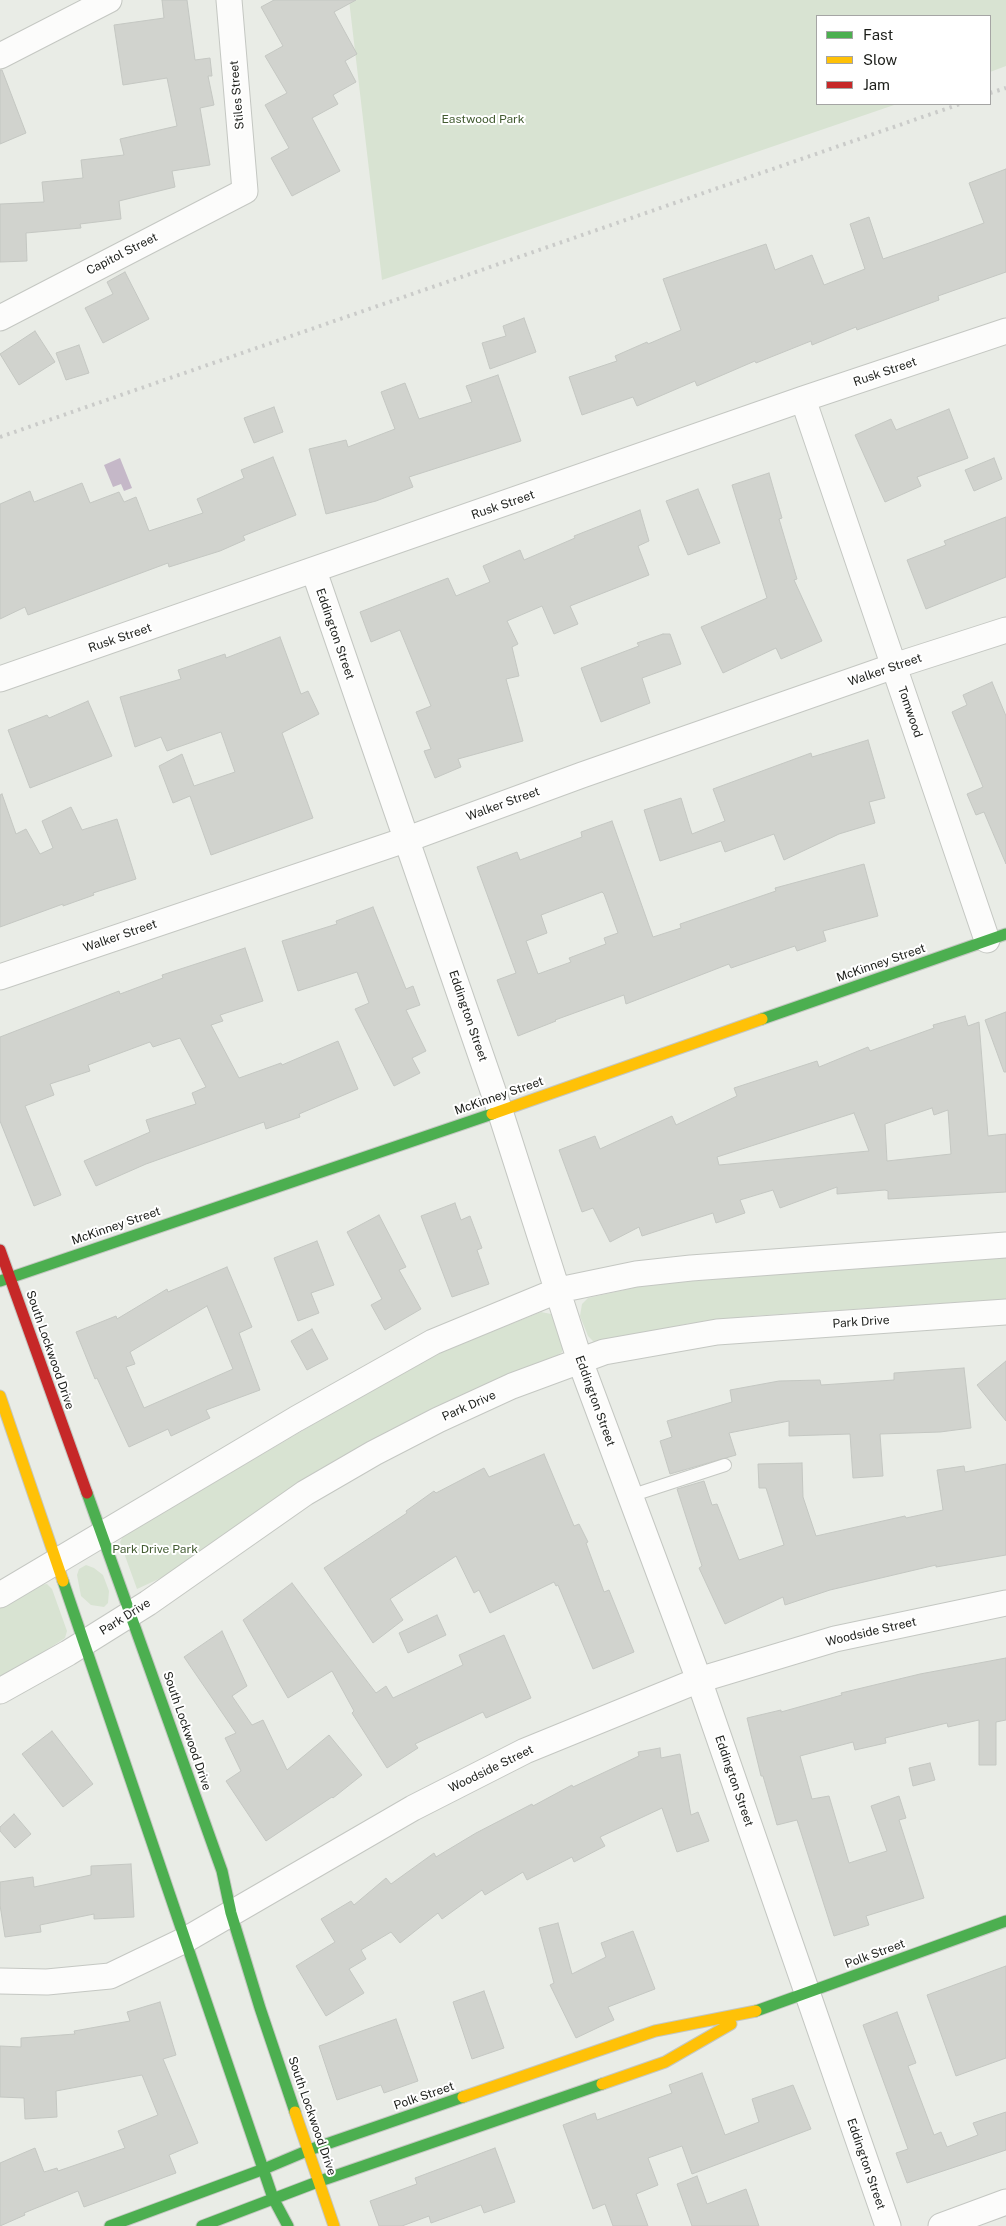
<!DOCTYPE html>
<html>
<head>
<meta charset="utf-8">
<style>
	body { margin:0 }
	#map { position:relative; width:1006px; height:2226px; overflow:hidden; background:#e9ece6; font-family:"Public Sans",sans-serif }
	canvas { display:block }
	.legend { position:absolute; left:816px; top:15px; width:175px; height:90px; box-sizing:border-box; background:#fff; border:1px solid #a5a5a4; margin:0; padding:6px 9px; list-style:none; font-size:15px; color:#1d1f1b }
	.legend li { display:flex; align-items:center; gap:10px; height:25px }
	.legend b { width:25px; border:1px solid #a5a5a4 }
</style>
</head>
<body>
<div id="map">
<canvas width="1006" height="2226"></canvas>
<ul class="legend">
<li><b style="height:6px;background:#4caf50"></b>Fast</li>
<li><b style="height:6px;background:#ffc107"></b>Slow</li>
<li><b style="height:6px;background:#c62828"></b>Jam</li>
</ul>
</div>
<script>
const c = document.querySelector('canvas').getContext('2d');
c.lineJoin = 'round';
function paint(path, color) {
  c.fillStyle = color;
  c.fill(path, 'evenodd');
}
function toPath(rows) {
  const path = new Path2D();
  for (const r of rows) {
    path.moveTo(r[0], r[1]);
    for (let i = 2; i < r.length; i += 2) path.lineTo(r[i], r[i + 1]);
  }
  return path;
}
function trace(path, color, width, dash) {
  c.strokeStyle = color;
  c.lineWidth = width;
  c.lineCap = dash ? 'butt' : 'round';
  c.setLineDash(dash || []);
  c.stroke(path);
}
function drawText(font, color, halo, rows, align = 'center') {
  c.font = font + ' "Public Sans",sans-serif';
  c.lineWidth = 4;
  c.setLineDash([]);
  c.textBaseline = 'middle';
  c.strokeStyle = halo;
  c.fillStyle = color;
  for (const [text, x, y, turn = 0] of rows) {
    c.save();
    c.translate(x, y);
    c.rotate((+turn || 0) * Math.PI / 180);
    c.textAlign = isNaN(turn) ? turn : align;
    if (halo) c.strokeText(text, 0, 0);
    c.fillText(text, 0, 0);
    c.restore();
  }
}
paint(toPath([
	[349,0,1006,0,1006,66,990,72,990,16,817,16,817,104,897,104,382,280],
	[1006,1258,1006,1299,752,1316,686,1324,602,1343,594,1342,588,1336,580,1316,582,1304,588,1298,651,1284,894,1265],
	[541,1312,551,1314,556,1321,565,1343,562,1352,554,1358,360,1451,163,1577,137,1589,120,1542,123,1536,389,1380,446,1350],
	[86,1565,94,1568,103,1575,109,1591,108,1603,104,1607,91,1605,81,1596,77,1575,79,1569],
	[47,1584,52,1589,67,1631,65,1638,0,1680,0,1608,39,1585]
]), '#d8e3d2');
paint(toPath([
	[120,458,132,488,124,491,121,484,113,487,104,465]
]), '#c5b8c8');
const building = toPath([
	[162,0,187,0,195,60,210,58,212,76,208,76,214,105,200,108,210,165,172,171,175,187,119,201,121,219,80,224,81,228,26,233,27,261,0,262,0,204,44,202,42,182,83,178,81,160,124,155,120,139,177,126,167,78,123,85,114,25,164,18,162,0],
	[274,0,356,0,334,12,357,54,345,61,356,82,333,95,338,104,312,118,340,171,292,196,271,158,289,148,265,105,287,93,265,56,283,46,261,7,274,0],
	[0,70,2,70,26,133,0,144,0,70],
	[1006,169,1006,272,938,296,939,300,857,330,856,327,812,345,811,341,756,363,755,361,697,386,695,381,637,406,633,397,582,415,569,377,617,361,615,356,647,342,648,344,681,330,663,279,766,244,775,270,812,255,824,285,865,269,850,224,869,217,883,259,929,243,984,223,969,183,1006,169],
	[125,272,149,319,103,343,85,308,113,294,107,282,125,272],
	[524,318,536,352,490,369,482,343,506,336,503,326,524,318],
	[35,331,55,362,19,385,0,354,35,331],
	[79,345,89,373,66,380,56,353,79,345],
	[498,375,521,441,409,477,413,487,376,501,326,514,309,449,346,440,348,447,395,429,381,392,405,383,419,419,472,402,466,386,498,375],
	[274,407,283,432,254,443,244,418,274,407],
	[949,409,968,458,917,477,921,486,885,502,855,435,891,419,896,430,949,409],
	[273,457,296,515,243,536,245,540,220,551,169,567,168,563,28,615,25,607,0,619,0,504,30,491,34,502,82,483,90,503,119,492,124,502,136,497,149,531,203,513,197,499,244,478,241,470,273,457],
	[994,458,1002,479,974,491,965,470,994,458],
	[769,473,782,518,779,519,797,579,794,580,822,641,781,659,776,648,723,673,701,627,767,598,732,485,769,473],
	[698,489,720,543,688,555,666,501,698,489],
	[640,510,649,541,638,546,649,575,570,606,578,624,554,634,542,606,507,621,518,644,512,647,519,676,506,679,523,741,458,759,461,767,435,778,424,751,431,749,416,712,431,706,400,630,371,642,360,612,448,578,456,596,490,582,483,566,520,550,524,560,575,538,574,536,640,510],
	[1006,517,1006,577,926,609,907,560,946,545,944,541,1006,517],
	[663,634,670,634,681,664,642,678,650,703,601,722,581,668,639,646,637,643,663,634],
	[280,637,301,694,308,691,319,714,282,733,313,818,211,855,190,796,173,803,159,766,182,754,194,786,235,772,221,732,167,751,161,737,135,747,120,697,181,679,178,670,225,654,226,658,280,637],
	[992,682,1006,716,1006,864,984,812,976,815,967,794,983,787,952,712,967,705,963,695,992,682],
	[88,701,112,756,30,788,8,730,47,715,49,718,88,701],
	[868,740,885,798,869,802,875,823,839,834,784,860,774,834,725,852,721,841,660,861,644,810,681,798,692,834,725,821,713,789,811,753,812,757,868,740],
	[2,794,16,834,26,829,40,854,53,848,42,821,71,807,82,830,117,819,136,879,93,893,94,895,63,906,63,904,0,927,0,795,2,794],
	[612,821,653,937,681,928,680,924,776,891,775,888,864,864,878,916,823,931,826,941,797,951,795,946,731,968,729,964,626,1004,624,995,555,1020,556,1021,518,1036,497,980,516,973,477,867,517,852,520,860,582,837,581,832,612,821],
	[602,892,604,894,618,933,604,938,606,944,569,958,571,962,538,974,526,941,547,933,541,915,602,892],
	[373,907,406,989,413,986,420,1005,406,1010,426,1051,412,1058,420,1073,394,1086,355,1009,369,1003,357,972,298,991,282,941,337,924,336,921,373,907],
	[245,948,263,1001,220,1015,223,1021,211,1025,239,1078,281,1063,282,1065,338,1041,358,1089,299,1114,300,1117,266,1129,264,1122,146,1164,96,1186,84,1161,150,1132,146,1120,196,1104,192,1093,206,1087,180,1038,153,1047,150,1042,88,1065,90,1071,50,1084,54,1095,25,1106,61,1195,34,1206,0,1121,0,1037,119,991,120,994,163,978,162,975,245,948],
	[1006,1012,1006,1072,1004,1072,985,1020,1006,1012],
	[965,1016,968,1026,979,1022,988,1136,1006,1134,1006,1192,888,1199,888,1191,885,1190,837,1194,837,1187,780,1208,773,1190,740,1200,745,1213,716,1223,713,1213,642,1236,639,1227,610,1242,593,1208,582,1212,559,1150,595,1136,600,1149,672,1116,676,1125,737,1096,734,1088,817,1061,819,1067,868,1047,870,1051,934,1028,933,1025,965,1016],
	[932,1108,934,1115,948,1110,951,1154,887,1161,885,1124,932,1108],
	[854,1113,869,1151,719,1165,717,1157,854,1113],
	[455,1203,461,1220,470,1216,482,1248,477,1250,489,1284,452,1297,421,1216,455,1203],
	[379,1215,406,1267,399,1270,421,1309,385,1330,371,1305,382,1299,347,1232,379,1215],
	[317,1241,334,1285,311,1293,319,1313,298,1321,274,1258,317,1241],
	[227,1267,252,1327,239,1333,260,1390,206,1410,210,1418,171,1436,168,1429,129,1447,97,1378,95,1379,76,1332,116,1316,117,1319,167,1289,168,1292,227,1267],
	[207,1306,233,1369,144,1408,126,1367,135,1364,130,1352,207,1306],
	[312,1329,328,1359,307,1370,291,1341,312,1329],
	[1006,1361,1006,1421,977,1385,1006,1361],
	[964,1368,971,1428,940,1432,880,1434,883,1476,853,1478,850,1434,789,1436,789,1421,729,1433,736,1455,670,1474,660,1441,672,1437,667,1421,732,1402,730,1390,779,1381,820,1380,821,1385,894,1380,894,1373,964,1368],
	[544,1454,574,1526,579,1524,588,1542,586,1543,604,1592,609,1590,634,1652,593,1669,558,1585,556,1586,554,1582,490,1613,479,1590,474,1593,456,1556,390,1599,403,1620,373,1643,324,1568,407,1513,406,1511,434,1491,436,1493,484,1468,489,1477,544,1454],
	[802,1463,803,1497,816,1536,905,1516,906,1518,943,1510,937,1470,964,1466,965,1472,1006,1464,1006,1555,936,1567,936,1565,830,1590,785,1605,783,1597,725,1624,699,1568,702,1566,677,1489,704,1481,712,1505,717,1504,739,1560,784,1545,766,1488,759,1488,758,1464,802,1463],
	[292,1583,376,1693,386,1686,393,1698,463,1665,459,1655,504,1635,531,1698,486,1718,483,1712,415,1744,418,1748,387,1768,352,1713,354,1711,332,1671,288,1698,243,1620,292,1583],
	[437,1615,446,1635,408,1653,399,1633,437,1615],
	[222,1631,247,1686,232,1696,252,1725,263,1720,287,1770,329,1735,362,1775,333,1798,332,1797,266,1841,226,1781,241,1771,225,1738,236,1733,184,1657,222,1631],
	[1006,1658,1006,1720,996,1722,996,1765,979,1765,979,1720,948,1727,947,1723,885,1738,886,1743,855,1750,853,1742,800,1756,812,1799,829,1796,849,1863,887,1851,871,1806,899,1796,906,1818,899,1820,924,1898,866,1916,869,1925,834,1936,797,1820,777,1825,763,1776,761,1776,747,1718,781,1710,781,1712,842,1695,841,1693,920,1674,1006,1658],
	[52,1731,93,1784,63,1807,22,1754,52,1731],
	[660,1748,661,1758,680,1754,691,1815,698,1812,709,1841,677,1852,662,1808,600,1837,605,1846,574,1862,572,1857,527,1880,523,1872,485,1895,482,1890,442,1919,438,1913,400,1943,391,1932,361,1950,366,1959,349,1969,364,1993,326,2016,296,1966,335,1942,321,1919,351,1901,354,1905,386,1878,391,1884,434,1853,436,1857,476,1833,532,1804,533,1806,572,1785,573,1787,639,1756,638,1752,660,1748],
	[930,1763,935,1780,913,1786,909,1768,930,1763],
	[14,1814,31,1834,15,1848,0,1831,0,1827,14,1814],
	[131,1864,134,1917,94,1919,94,1914,40,1925,41,1932,5,1937,0,1905,0,1882,33,1877,34,1887,91,1875,91,1866,131,1864],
	[558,1923,572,1974,606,1957,601,1943,633,1931,655,1989,608,2007,614,2020,576,2038,550,1985,554,1983,539,1928,558,1923],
	[1006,1966,1006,2058,956,2076,927,1995,1006,1966],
	[484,1991,504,2048,472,2059,453,2002,484,1991],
	[160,2002,176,2055,163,2059,198,2143,169,2155,176,2173,84,2207,78,2191,24,2213,25,2215,0,2226,0,2163,35,2148,44,2172,57,2168,58,2171,125,2148,118,2131,158,2115,142,2075,56,2091,57,2117,25,2119,24,2098,0,2097,0,2046,21,2047,21,2038,75,2034,74,2031,130,2021,127,2012,160,2002],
	[897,2012,916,2063,908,2066,934,2135,941,2132,947,2147,978,2135,973,2123,1006,2112,1006,2150,907,2183,896,2153,908,2149,863,2025,897,2012],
	[396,2019,418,2081,384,2093,381,2085,337,2100,319,2046,396,2019],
	[702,2073,725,2135,759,2122,752,2099,793,2085,811,2129,692,2174,682,2146,648,2158,658,2185,636,2194,648,2226,613,2226,605,2204,593,2209,563,2125,595,2113,597,2120,672,2093,669,2085,702,2073],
	[495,2148,515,2202,484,2213,481,2205,431,2223,429,2216,402,2226,379,2226,370,2201,417,2184,415,2178,495,2148],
	[697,2176,707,2204,746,2189,759,2226,692,2226,677,2184,697,2176]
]);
paint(building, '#d1d3ce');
trace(building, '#c4c7c2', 1);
const lane = toPath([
	[630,1496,725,1465]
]);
const street = toPath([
	[0,56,109,0],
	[0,318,245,191,229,0],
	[803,399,987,940],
	[314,571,500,1111,580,1361,699,1680,888,2226],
	[0,679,803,399,1006,331],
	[0,977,408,839,582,775,894,666,1006,630],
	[0,1595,296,1419,433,1342,559,1290,636,1274,691,1268,1006,1245],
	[0,1691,68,1653,148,1603,305,1493,374,1453,438,1420,512,1386,604,1352,717,1332,1006,1312],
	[0,1981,47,1982,110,1976,187,1939,413,1808,525,1751,699,1680,835,1639,1006,1603],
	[941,2226,1006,2202]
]);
const fast = toPath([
	[762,1019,1006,934],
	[0,1281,492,1114],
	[87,1493,222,1871,231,1913,260,2008,295,2112],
	[63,1581,273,2198,288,2226],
	[756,2011,1006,1921],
	[110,2226,264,2169,309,2150,463,2097],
	[202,2226,320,2181,602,2084]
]);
const slow = toPath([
	[492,1114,762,1019],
	[0,1396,63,1581],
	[602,2084,665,2062,731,2024],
	[463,2097,655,2031,756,2011],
	[295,2112,334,2226]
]);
const jam = toPath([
	[0,1250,87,1493]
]);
trace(lane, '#c4c7c2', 14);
trace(street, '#c4c7c2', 27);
trace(fast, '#c4c7c2', 13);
trace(slow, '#c4c7c2', 13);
trace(jam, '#c4c7c2', 13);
trace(lane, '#fcfcfb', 12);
trace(street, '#fcfcfb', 25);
trace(fast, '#4caf50', 11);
trace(slow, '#ffc107', 11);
trace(jam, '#c62828', 11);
trace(toPath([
	[990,93,1006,88],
	[0,437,960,104]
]), '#cacbc9', 4, [2.5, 5]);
drawText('12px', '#1d1f1b', '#fff', [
	["Stiles Street",237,95,-95],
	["Capitol Street",122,254,-27],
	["Rusk Street",885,372,-19],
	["Rusk Street",503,505,-19],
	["Eddington Street",335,634,71],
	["Rusk Street",120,638,-19],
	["Walker Street",885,670,-19],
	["Tomwood",910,712,71],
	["Walker Street",503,804,-20],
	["Walker Street",120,936,-19],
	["McKinney Street",881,963,-19],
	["Eddington Street",468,1016,71],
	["McKinney Street",499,1096,-19],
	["McKinney Street",116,1226,-19],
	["Park Drive",861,1322,-4],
	["South Lockwood Drive",50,1350,71],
	["Eddington Street",595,1401,70],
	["Park Drive",469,1406,-24],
	["Park Drive",125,1617,-32],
	["Woodside Street",871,1632,-13],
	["South Lockwood Drive",187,1731,71],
	["Woodside Street",491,1769,-26],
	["Eddington Street",734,1781,71],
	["Polk Street",875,1954,-20],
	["Polk Street",424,2096,-19],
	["South Lockwood Drive",312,2116,71],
	["Eddington Street",866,2164,71]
]);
drawText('12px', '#435c32', '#fff', [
	["Eastwood Park",483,119],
	["Park Drive Park",155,1549]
]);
</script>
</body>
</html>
